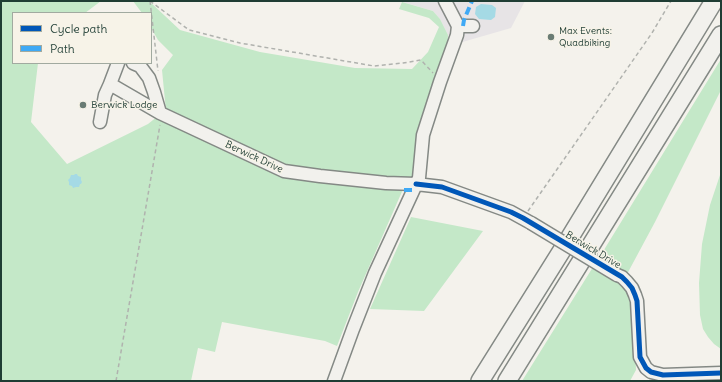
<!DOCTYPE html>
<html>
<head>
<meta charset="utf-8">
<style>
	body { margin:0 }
	#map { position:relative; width:722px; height:382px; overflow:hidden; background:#f4f2ec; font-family:Delius,sans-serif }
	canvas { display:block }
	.frame { position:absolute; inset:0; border:2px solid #1f3d34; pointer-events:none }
	.legend { position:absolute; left:12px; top:12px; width:140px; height:52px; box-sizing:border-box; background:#f7f3e8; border:1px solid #a1aaa0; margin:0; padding:5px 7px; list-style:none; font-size:12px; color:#1f3d34 }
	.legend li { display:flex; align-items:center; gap:8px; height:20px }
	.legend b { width:20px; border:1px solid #a1aaa0 }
</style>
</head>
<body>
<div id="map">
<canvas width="722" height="382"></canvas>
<div class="frame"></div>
<ul class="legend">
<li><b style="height:5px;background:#0057b8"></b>Cycle path</li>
<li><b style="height:5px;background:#3fa9f5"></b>Path</li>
</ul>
</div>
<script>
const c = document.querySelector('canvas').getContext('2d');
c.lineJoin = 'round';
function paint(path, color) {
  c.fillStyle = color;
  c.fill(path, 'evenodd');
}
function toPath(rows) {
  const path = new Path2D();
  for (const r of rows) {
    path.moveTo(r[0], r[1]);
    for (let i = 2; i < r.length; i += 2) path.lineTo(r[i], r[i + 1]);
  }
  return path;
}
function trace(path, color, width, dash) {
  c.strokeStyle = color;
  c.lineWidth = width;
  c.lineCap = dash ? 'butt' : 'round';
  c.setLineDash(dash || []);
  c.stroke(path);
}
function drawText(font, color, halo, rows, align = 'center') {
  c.font = font + ' Delius,sans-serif';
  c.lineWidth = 3;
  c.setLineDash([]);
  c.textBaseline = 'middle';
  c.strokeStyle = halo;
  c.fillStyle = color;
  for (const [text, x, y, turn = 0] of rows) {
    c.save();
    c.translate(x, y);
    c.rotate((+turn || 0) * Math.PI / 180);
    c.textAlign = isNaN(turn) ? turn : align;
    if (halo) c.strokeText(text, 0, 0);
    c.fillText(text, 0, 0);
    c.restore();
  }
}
paint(toPath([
	[399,1,525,1,511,28,459,43,448,35,440,19,433,11]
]), '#e7e4e6');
paint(toPath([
	[1,1,101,1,85,13,13,13,13,63,38,63,31,122,67,164,148,124,158,116,251,160,404,187,358,292,337,346,325,341,222,322,215,352,198,348,191,381,1,381],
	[133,1,149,1,180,30,260,52,355,68,412,69,428,52,439,27,429,18,399,9,402,2,433,11,440,19,448,35,447,56,416,177,407,181,285,167,166,111,162,70,173,55,158,40,151,28,151,13,142,13],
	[721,59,721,90,655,222,626,276,599,258],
	[721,172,721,349,714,344,708,337,703,329,700,315,699,283,702,244,710,205],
	[411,217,483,231,424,311,370,309],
	[593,267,620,282,633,301,636,370,630,381,522,381]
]), '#c4e8c8');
paint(toPath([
	[481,4,492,5,496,8,495,17,491,20,479,19,475,14,476,7],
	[75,174,77,174,78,176,81,177,81,180,82,182,81,184,80,184,79,187,76,187,73,188,72,186,69,185,69,182,68,180,70,178,71,175,74,175]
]), '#a5dae5');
const minor = toPath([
	[458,26,473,26],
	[118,63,110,84,160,113,284,171,320,176,386,183,416,184,442,187,511,212,531,223],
	[133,63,140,66,149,78,154,92,160,113],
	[100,122,105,95,110,84],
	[617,275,622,277,627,282,632,288,635,295,637,301,640,357,646,368,651,372,663,375,721,373],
	[334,381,353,329,375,273,419,178,423,135,440,82,457,35,458,26,445,1]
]);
const highway = toPath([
	[480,381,564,247,714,1],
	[507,381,721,35]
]);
trace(minor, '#848985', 15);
trace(highway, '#848985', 20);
trace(toPath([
	[150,1,158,71],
	[150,1,189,30,240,43,374,66,403,63,421,60,433,73],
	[528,211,652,33,671,1],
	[116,381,160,125]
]), '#b0b2ae', 1.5, [4, 3]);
trace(minor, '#f2f1ed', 12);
trace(highway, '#f2f1ed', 17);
const minorBridge = toPath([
	[531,223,617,275]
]);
trace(minorBridge, '#848985', 15, []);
trace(minorBridge, '#f2f1ed', 12);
trace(toPath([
	[463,26,464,20,472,1],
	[404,190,414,190]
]), '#3fa9f5', 4, [8, 4]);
trace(toPath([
	[416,184,442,187,511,212,523,218,622,277,627,282,632,288,635,295,637,301,640,357,646,368,651,372,663,375,721,373]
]), '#0057b8', 5);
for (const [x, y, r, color] of [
	[551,37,4,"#6a7c74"],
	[83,105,4,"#6a7c74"]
]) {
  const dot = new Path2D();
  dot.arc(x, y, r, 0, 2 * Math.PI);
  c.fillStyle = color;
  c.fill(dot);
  trace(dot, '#f7f3e8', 1.5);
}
drawText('10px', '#1f3d34', '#f7f3e8', [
	["Max Events:",559,31],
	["Quadbiking",559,43],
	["Berwick Lodge",91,105]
], 'left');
drawText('10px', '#1f3d34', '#f7f3e8', [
	["Berwick Drive",254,157,25],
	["Berwick Drive",593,250,31]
]);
</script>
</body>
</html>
